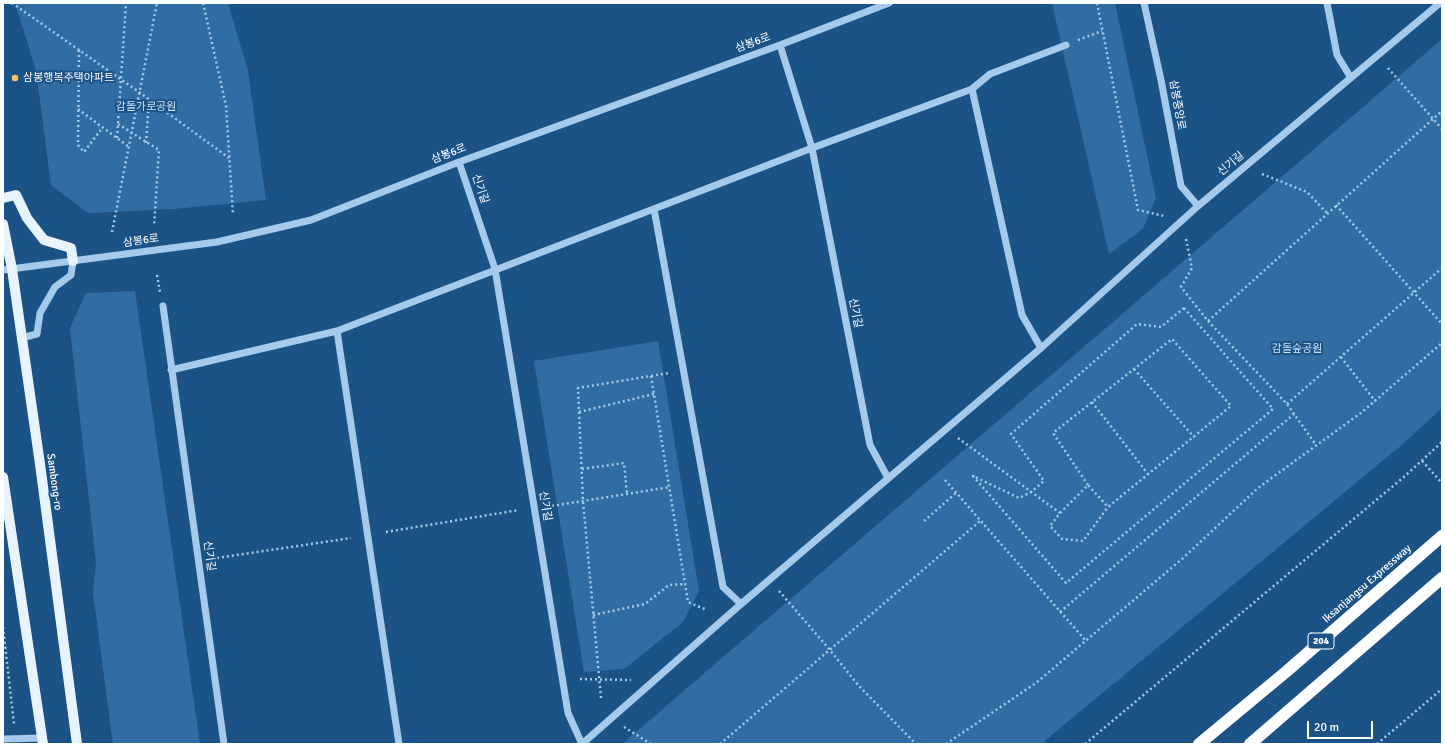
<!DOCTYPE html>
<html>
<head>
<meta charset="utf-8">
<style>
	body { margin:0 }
	#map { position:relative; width:1445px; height:747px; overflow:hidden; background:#1c5386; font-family:Signika,sans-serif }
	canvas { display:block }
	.frame { position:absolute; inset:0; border:4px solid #fff; pointer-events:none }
	.scale { position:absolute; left:1307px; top:721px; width:66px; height:18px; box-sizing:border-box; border:2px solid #fff; border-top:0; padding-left:5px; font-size:12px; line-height:14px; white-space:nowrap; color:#fff; -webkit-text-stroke:3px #1c5386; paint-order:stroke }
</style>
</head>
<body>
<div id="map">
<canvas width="1445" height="747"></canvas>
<div class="frame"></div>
<div class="scale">20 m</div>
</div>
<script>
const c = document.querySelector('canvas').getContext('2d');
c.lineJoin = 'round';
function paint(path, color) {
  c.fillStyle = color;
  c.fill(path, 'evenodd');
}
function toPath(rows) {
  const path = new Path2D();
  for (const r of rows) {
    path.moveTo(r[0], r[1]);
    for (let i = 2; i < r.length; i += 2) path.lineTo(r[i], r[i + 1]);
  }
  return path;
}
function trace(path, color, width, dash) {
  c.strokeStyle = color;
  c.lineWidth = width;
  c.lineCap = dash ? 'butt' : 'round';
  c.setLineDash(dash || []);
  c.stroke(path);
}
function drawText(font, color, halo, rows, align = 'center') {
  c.font = font + ' Signika,"Noto Sans KR",sans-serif';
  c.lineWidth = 4;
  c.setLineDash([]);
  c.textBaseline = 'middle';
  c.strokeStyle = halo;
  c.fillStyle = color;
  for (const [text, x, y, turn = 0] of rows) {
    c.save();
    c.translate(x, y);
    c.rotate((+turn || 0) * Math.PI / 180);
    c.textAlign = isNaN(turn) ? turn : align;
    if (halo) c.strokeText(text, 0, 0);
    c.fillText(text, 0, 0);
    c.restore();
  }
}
paint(toPath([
	[15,3,228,3,248,71,266,200,174,209,88,213,51,185,36,70],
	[1052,3,1115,3,1156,198,1143,229,1109,254],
	[1442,39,1442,408,1403,444,1041,744,622,744],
	[135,291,200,744,113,744,93,593,96,562,70,328,86,293],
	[658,341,699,591,683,622,624,669,584,672,534,361]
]), '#306da4');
trace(toPath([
	[12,3,139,92,229,158],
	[203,3,226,106,233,215],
	[1097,3,1138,210,1164,216],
	[1078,40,1102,31],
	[79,50,78,145,84,152,103,127],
	[1388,68,1442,129],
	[78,109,129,147],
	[118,124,159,150,154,226],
	[117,138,126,3],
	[146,143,149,100],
	[1262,174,1307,192,1327,213],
	[1336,205,1442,324],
	[112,232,157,3],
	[1186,239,1192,268,1181,287,1208,321,1287,404,1316,445],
	[157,275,160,292],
	[1184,308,1273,409,1066,583,973,476,1019,498,1031,492,1044,481,1011,434,1137,324,1161,327,1184,308],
	[1208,321,1442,111],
	[1341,357,1375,401],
	[1134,369,1194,437],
	[651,376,688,602,707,610],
	[1092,402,1148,474],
	[1287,404,1442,268],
	[579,412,654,394],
	[958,438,1060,513],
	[1422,461,1442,483],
	[582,469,624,463,627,494],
	[945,480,1086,641],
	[1088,485,1053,433,1172,339,1231,406,1108,507,1088,485,1060,513,1050,526,1062,539,1083,541,1108,507],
	[552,506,670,487],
	[924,521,956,493],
	[386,532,519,510],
	[217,558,351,538],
	[779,591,830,650,858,685,916,744],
	[1060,612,1294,414],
	[593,615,645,604,669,585,685,584],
	[3,627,14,724],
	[580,679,631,680],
	[601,698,583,501,578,388,669,373],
	[624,727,651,744],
	[720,744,980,521],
	[946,744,1036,683,1182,559,1258,488,1362,412,1442,343],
	[1085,744,1405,476,1442,442],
	[1377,744,1442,689]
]), '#a5caeb', 2.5, [2, 3]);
trace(toPath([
	[1144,3,1161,80,1181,186,1198,206],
	[1327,3,1337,55,1351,78],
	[780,45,812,148,870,445,888,478],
	[972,89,1022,315,1041,348],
	[459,162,495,269,568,713,582,744],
	[654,209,723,587,741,604],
	[3,270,217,242,311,220,459,162,780,45,889,3],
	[163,306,224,744],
	[337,331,399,744],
	[21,338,37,334,40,313,55,287,71,275,73,261],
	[171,370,337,331,812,148,972,89,990,74,1066,45],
	[3,739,42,738],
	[582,744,741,604,1041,348,1198,206,1440,3]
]), '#a5caeb', 7);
trace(toPath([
	[3,198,16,195,27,218,44,240,71,248,73,261],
	[3,224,12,269,40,464,77,744],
	[3,477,43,744]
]), '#e9f3fe', 10);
trace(toPath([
	[1199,744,1287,671,1442,536],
	[1250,744,1442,578]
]), '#fff', 12);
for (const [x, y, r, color] of [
	[15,78,4,"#fbc362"]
]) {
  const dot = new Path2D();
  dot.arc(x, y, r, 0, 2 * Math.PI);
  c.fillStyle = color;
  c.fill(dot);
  trace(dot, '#1c5386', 1.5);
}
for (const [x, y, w] of [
	[1321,641,26]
]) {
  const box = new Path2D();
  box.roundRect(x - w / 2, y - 8, w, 16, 3);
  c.fillStyle = '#1c5386';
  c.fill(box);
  trace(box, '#fff', 1);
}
drawText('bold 10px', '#fff', null, [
	["204",1321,641]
]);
drawText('11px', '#fff', '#1c5386', [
	["삼봉6로",753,43,-20],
	["삼봉중앙로",1177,105,80],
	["삼봉6로",449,154,-21],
	["신기길",1231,164,-40],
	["신기길",480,189,71],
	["삼봉6로",141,241,-8],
	["신기길",855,313,79],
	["Sambong-ro",54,482,82],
	["신기길",545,506,81],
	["신기길",209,556,82],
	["Iksanjangsu Expressway",1367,584,-41]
]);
drawText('11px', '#fff', '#1c5386', [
	["삼봉행복주택아파트",23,78]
], 'left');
drawText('11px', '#cae2f8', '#1c5386', [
	["감돌가로공원",146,107],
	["감돌숲공원",1297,349]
]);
</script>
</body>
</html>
